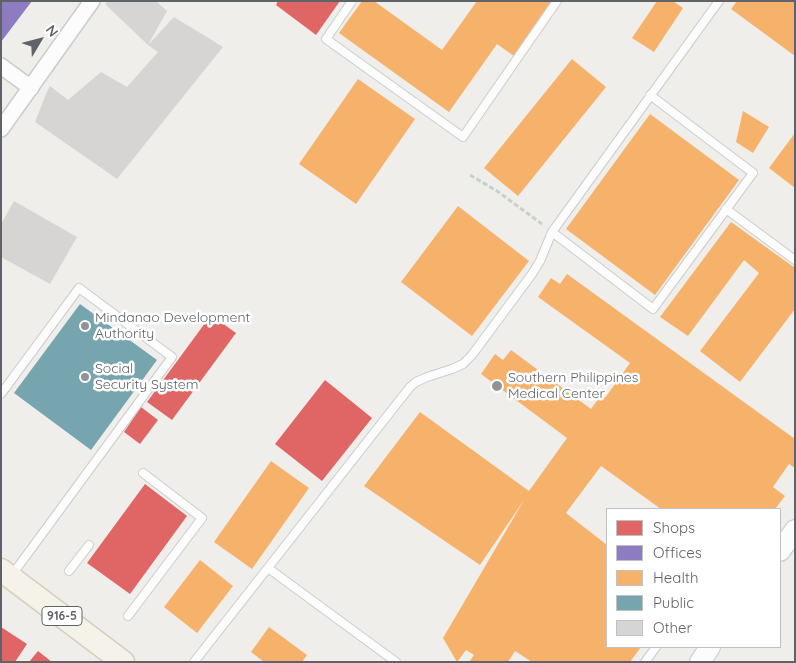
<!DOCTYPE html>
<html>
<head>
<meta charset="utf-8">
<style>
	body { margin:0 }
	#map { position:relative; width:796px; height:663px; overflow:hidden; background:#efeeea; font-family:Quicksand,sans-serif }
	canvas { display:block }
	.frame { position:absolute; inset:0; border:2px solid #5f6368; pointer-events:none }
	.legend { position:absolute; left:606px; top:508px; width:175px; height:140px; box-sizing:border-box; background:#fff; border:1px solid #bfc1c3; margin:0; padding:6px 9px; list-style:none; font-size:15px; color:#5f6368 }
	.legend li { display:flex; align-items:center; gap:10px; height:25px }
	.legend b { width:25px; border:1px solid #bfc1c3 }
	.north { position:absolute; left:15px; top:15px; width:50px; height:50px; -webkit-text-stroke:4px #fff; paint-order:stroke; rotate:53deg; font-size:14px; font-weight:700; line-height:20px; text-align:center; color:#5f6368 }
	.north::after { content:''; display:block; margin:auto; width:18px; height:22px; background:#5f6368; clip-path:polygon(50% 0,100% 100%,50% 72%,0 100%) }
</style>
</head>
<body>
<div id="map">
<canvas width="796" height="663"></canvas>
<div class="frame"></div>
<ul class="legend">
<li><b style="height:14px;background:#e06666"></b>Shops</li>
<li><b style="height:14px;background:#8e7cc3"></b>Offices</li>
<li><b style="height:14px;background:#f6b26b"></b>Health</li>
<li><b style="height:14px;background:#76a5af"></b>Public</li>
<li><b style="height:14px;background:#d6d5d3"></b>Other</li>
</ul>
<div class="north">N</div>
</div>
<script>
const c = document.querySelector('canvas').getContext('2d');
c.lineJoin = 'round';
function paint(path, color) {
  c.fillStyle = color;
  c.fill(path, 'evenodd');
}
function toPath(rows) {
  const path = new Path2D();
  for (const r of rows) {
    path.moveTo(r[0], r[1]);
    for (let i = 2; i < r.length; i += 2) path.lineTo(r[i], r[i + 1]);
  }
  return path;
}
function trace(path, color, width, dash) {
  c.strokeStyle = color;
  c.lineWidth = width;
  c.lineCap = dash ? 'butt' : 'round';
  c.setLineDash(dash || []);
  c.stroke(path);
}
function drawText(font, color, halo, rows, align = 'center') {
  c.font = font + ' Quicksand,sans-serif';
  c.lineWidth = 5;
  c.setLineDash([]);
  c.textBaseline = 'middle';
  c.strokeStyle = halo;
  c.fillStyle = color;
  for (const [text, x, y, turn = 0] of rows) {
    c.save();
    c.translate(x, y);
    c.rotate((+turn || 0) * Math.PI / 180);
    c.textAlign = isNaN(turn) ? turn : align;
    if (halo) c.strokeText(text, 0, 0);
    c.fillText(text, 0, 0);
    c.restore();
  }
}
paint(toPath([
	[278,1,340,1,316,35,276,5],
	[211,315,236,333,172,420,147,402],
	[325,380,372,418,322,481,275,444],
	[141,407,158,420,140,444,124,432],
	[145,484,187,516,130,594,87,563],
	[1,627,27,644,15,662,1,662],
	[38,651,52,662,29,662]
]), '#e06666');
paint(toPath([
	[1,1,32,1,1,42]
]), '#8e7cc3');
paint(toPath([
	[362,1,374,1,442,50,477,1,553,1,514,56,497,44,449,112,339,33],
	[657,1,673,1,683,8,654,52,632,38],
	[737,1,795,1,795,56,731,9],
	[572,59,606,87,518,196,484,168],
	[358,79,415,119,356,204,299,164],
	[743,111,769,127,753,153,736,142],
	[650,114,739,180,655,295,566,229],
	[795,133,795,188,769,168],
	[458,206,529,261,472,336,401,282],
	[731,222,795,268,795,309,740,382,700,351,759,273,744,260,688,336,660,317],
	[567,274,795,439,795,468,789,464,773,487,785,496,775,509,661,509,601,466,566,513,607,545,607,647,641,647,630,662,532,662,515,651,508,662,469,662,474,655,466,650,457,662,443,638,524,500,480,565,364,486,420,412,529,491,567,438,481,374,495,354,503,360,511,350,591,409,601,395,605,398,630,363,538,297,551,278,560,284],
	[271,461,309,488,252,569,214,542],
	[200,560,233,586,197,633,164,607],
	[269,627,307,655,302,662,264,662,251,652]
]), '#f6b26b');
paint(toPath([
	[80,304,157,360,91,450,14,393]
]), '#76a5af');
paint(toPath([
	[108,1,156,1,167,11,148,45,174,17,223,47,117,179,35,122,46,94,50,86,68,100,101,72,127,87,158,52,148,45,105,4],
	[14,201,77,237,50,284,1,257,1,224]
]), '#d6d5d3');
const lane = toPath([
	[352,1,326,39,463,137,557,1],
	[726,209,795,260],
	[552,232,653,309,753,173,650,95],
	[1,394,79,288,172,357,12,575],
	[268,568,396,662],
	[69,571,89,545],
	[128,616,202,518,143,473],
	[194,662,410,387,416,382,427,377,452,369,463,364,472,355,532,274,540,261,552,232,719,1],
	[645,662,656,647]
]);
const street = toPath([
	[1,66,31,88],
	[1,129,92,1]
]);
const secondary = toPath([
	[780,551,795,530],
	[700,662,710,647]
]);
const primary = toPath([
	[1,570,123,662]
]);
trace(lane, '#cbcccc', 10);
trace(street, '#cbcccc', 18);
trace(secondary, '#cacacb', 22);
trace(primary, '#d7ceb8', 25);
trace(toPath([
	[470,175,497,191,542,224]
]), '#cacfcc', 3, [5, 2.5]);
trace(lane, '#fdfcfc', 8);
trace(street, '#fdfcfc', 15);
trace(secondary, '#fdfcfc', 20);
trace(primary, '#f4f2e9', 22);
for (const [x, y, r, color] of [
	[85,326,5,"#919496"],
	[85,377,5,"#919496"],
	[497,386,6,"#919496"]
]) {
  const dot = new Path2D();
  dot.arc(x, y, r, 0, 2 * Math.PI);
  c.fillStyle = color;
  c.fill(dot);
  trace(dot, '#fff', 2);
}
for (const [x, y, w] of [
	[62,616,40]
]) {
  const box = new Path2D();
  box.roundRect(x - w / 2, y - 9.5, w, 19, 4);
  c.fillStyle = '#fff';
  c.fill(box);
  trace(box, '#5f6368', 1);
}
drawText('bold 12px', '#5f6368', null, [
	["916-5",62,616]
]);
drawText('14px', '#5f6368', '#fff', [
	["Mindanao Development",95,318],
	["Authority",95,334],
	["Social",95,369],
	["Security System",95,385],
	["Southern Philippines",508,378],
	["Medical Center",508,394]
], 'left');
</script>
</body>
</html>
